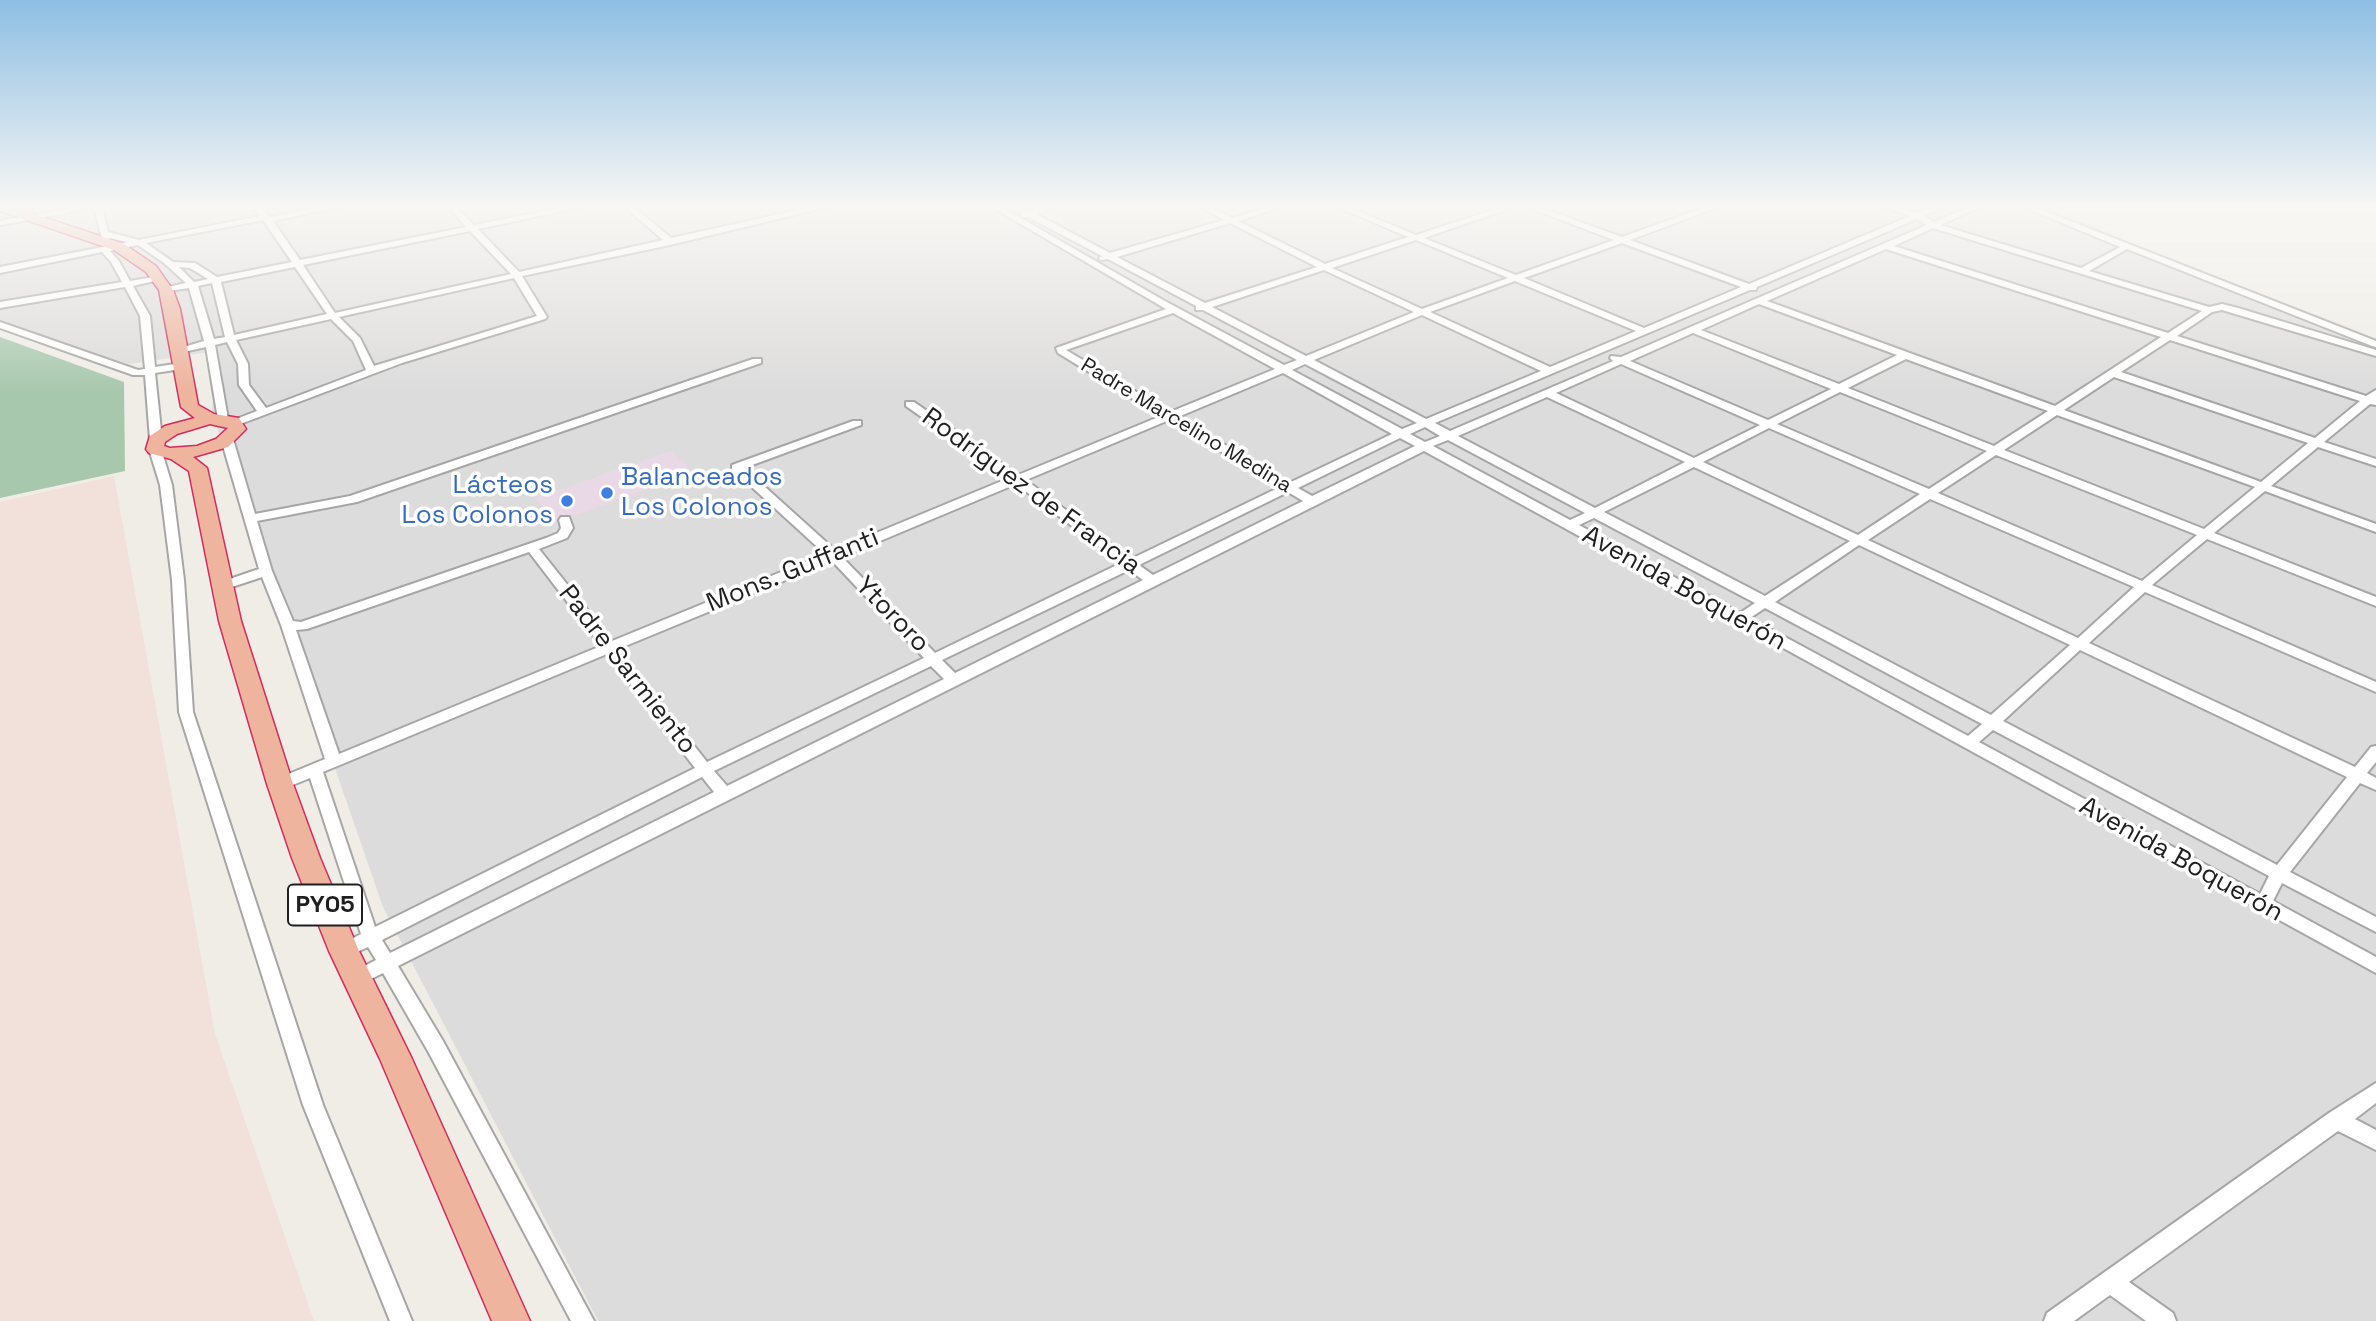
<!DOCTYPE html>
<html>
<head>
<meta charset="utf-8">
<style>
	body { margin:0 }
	canvas { display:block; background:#f0ede6 }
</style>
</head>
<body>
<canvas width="2376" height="1321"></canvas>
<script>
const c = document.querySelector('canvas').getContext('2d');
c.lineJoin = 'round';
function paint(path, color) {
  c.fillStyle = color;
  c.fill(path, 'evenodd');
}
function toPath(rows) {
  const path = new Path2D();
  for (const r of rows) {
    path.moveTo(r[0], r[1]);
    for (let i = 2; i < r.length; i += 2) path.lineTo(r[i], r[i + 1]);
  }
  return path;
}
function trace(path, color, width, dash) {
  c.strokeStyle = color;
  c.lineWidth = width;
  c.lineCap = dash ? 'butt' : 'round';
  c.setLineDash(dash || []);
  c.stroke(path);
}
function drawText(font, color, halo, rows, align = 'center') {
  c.font = font + ' "Space Grotesk",sans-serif';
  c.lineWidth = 7;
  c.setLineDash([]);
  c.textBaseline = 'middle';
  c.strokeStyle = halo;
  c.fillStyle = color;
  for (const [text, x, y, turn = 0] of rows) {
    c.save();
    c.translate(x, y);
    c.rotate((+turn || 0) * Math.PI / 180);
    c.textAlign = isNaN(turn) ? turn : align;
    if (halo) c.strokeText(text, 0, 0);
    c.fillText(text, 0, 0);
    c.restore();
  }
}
paint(toPath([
	[0,206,2048,206,2287,310,2376,341,2376,1321,598,1321,383,907,212,413,216,351,130,364,0,327]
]), '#dddcdc');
paint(toPath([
	[671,451,695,473,555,522,535,498]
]), '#e9d8e5');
paint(toPath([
	[114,476,215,1034,314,1321,0,1321,0,502]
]), '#f1e1da');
paint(toPath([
	[0,337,124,382,125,471,0,498]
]), '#a8c8ae');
const minor = toPath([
	[94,206,102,206,108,232,139,240,260,216,252,206,260,206,270,217,327,206,343,206,273,221,300,260,466,227,447,206,455,206,474,225,570,206,586,206,478,229,519,272,663,240,624,206,633,206,671,238,816,206,831,206,670,245,522,276,547,317,545,319,402,363,235,426,231,425,231,421,257,411,239,385,238,364,227,342,215,345,228,419,223,422,218,419,206,347,179,353,174,350,204,341,189,288,163,292,163,288,186,283,164,263,138,245,110,251,119,261,130,281,159,276,163,279,133,286,150,316,155,367,181,363,186,366,181,369,155,373,162,440,156,443,150,440,145,375,133,375,0,328,0,322,138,370,145,369,140,316,125,287,0,308,0,302,122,282,111,262,102,252,0,273,0,267,128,242,109,238,109,243,103,243,94,206],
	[263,220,292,262,217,277,195,263,173,262,146,243,263,220],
	[470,231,511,274,335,313,303,265,470,231],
	[179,267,190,268,208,279,194,282,179,267],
	[295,267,327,314,234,335,221,282,295,267],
	[514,278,537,316,374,366,360,338,339,317,514,278],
	[212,283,225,337,214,339,198,286,212,283],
	[331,319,353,341,366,370,266,408,249,385,248,364,236,340,331,319],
	[990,206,1000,206,1163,300,1284,365,1297,360,1203,310,1196,310,1196,306,1108,259,1100,260,1099,258,1102,256,1028,217,1022,217,1022,213,1010,206,1020,206,1030,211,1048,206,1061,206,1036,214,1110,253,1224,220,1198,206,1208,206,1232,218,1272,206,1285,206,1238,221,1325,264,1408,237,1335,206,1346,206,1416,235,1505,206,1517,206,1424,238,1516,275,1614,240,1524,206,1536,206,1622,237,1709,206,1721,206,1630,240,1749,284,1910,216,1882,206,1894,206,1917,213,1934,206,1945,206,1924,216,1934,222,1971,206,1982,206,1940,225,2081,268,2120,247,2021,206,2032,206,2376,341,2376,347,2372,346,2127,249,2089,271,2209,307,2222,304,2238,308,2376,350,2376,356,2222,310,2212,312,2177,336,2366,396,2376,390,2376,405,2370,404,2324,442,2376,459,2376,466,2318,447,2271,486,2376,524,2376,532,2265,491,2214,533,2376,597,2376,606,2207,539,2152,585,2376,682,2376,692,2145,592,2089,643,2355,767,2371,747,2376,746,2376,762,2367,773,2376,778,2376,790,2360,783,2290,872,2376,917,2376,932,2282,883,2273,901,2376,957,2376,973,1424,451,398,966,443,1041,594,1321,571,1321,429,1053,383,973,357,986,351,983,348,978,351,973,376,960,368,947,344,958,338,956,335,951,338,946,361,934,310,778,280,790,274,788,272,784,274,780,325,759,281,625,262,577,223,590,217,586,218,583,259,569,221,439,227,436,233,439,255,514,350,496,753,359,761,359,761,363,357,502,257,521,272,571,293,621,301,622,546,538,558,533,561,528,559,520,561,517,569,517,573,528,567,538,539,549,612,641,825,554,732,469,732,465,853,421,861,421,861,425,744,468,835,550,1009,478,906,406,906,402,914,402,1018,475,1161,416,1058,353,1056,348,1166,309,990,206],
	[1917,219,1927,225,1621,357,1611,356,1610,358,1613,361,1450,431,1435,423,1750,290,1756,290,1757,287,1917,219],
	[1230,223,1317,267,1205,303,1117,257,1230,223],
	[1933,228,2202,311,2168,333,1894,246,1933,228],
	[1416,240,1508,278,1422,309,1332,268,1416,240],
	[1622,243,1741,287,1644,328,1524,278,1622,243],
	[1886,249,2161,337,2055,406,1767,301,1886,249],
	[1324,270,1414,312,1306,356,1212,307,1324,270],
	[1515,281,1636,331,1550,367,1430,312,1515,281],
	[1759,304,1897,355,1839,384,1701,330,1759,304],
	[1173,313,1275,369,1170,412,1066,350,1173,313],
	[1422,315,1541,371,1426,419,1314,360,1422,315],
	[1693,333,1831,389,1768,420,1630,361,1693,333],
	[2170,340,2360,401,2315,438,2121,372,2170,340],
	[1906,359,2048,411,1994,446,1848,388,1906,359],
	[1305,364,1417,423,1402,429,1292,370,1305,364],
	[1621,364,1760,425,1694,458,1556,393,1621,364],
	[1283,373,1392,434,1289,483,1178,417,1283,373],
	[2114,377,2308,443,2261,482,2064,410,2114,377],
	[1840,392,1987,451,1929,489,1777,424,1840,392],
	[1547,397,1685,462,1595,508,1458,436,1547,397],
	[2057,415,2255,487,2204,529,2004,450,2057,415],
	[1169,420,1280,487,1131,559,1026,480,1169,420],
	[1425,427,1440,436,1425,442,1410,434,1425,427],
	[1769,428,1920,494,1858,535,1703,462,1769,428],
	[1400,438,1415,446,1312,496,1298,488,1400,438],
	[1448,440,1585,513,1570,520,1433,446,1448,440],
	[1996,455,2197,535,2142,581,1938,493,1996,455],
	[1694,467,1850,541,1765,596,1604,512,1694,467],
	[1016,484,1121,563,935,653,842,557,1016,484],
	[1288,492,1303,501,1153,575,1139,565,1288,492],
	[1930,499,2134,587,2078,638,1868,540,1930,499],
	[1594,518,1755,603,1740,613,1579,525,1594,518],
	[1859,545,2070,645,1991,715,1775,602,1859,545],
	[529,552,601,646,339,754,296,630,307,629,529,552],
	[832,561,924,658,707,762,618,649,832,561],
	[1129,570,1143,580,955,673,942,660,1129,570],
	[1765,608,1982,724,1968,736,1750,618,1765,608],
	[2080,650,2347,777,2277,865,2003,721,2080,650],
	[607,654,695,768,375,927,323,772,607,654],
	[931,666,944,679,727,786,714,771,931,666],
	[1993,730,2269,876,2260,894,1979,742,1993,730],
	[702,777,714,792,390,953,382,940,702,777],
	[31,215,35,217,34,219,0,225,0,221,31,215],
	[155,446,161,449,172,485,184,580,193,712,323,1105,412,1321,390,1321,303,1105,179,712,172,580,160,485,149,449,155,446],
	[2376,1083,2376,1103,2355,1119,2376,1130,2376,1150,2338,1131,2129,1282,2173,1313,2176,1321,2146,1321,2110,1295,2074,1321,2044,1321,2047,1313,2329,1113,2376,1083]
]);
const tertiary = toPath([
	[78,206,101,206,31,220,26,217,78,206]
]);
const trunk = toPath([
	[0,206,10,206,124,244,156,266,173,290,180,309,198,405,214,414,239,418,246,429,228,447,193,457,207,468,241,621,293,784,320,858,359,951,412,1059,530,1321,492,1321,380,1059,329,951,292,858,267,784,219,621,189,471,171,459,149,453,146,449,150,436,165,426,195,418,181,407,159,290,146,272,114,250,0,211,0,206],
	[210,424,228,428,216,439,197,446,170,448,164,446,165,442,177,434,210,424]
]);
trace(minor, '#a6a6a6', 4);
trace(tertiary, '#a6a6a6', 3);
trace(trunk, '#d52b5c', 3);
paint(minor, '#fff');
paint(tertiary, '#fff');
paint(trunk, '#eeb49e');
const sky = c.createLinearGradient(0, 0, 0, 391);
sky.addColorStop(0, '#8ebee3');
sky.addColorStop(0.53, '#f8f7f4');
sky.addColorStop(1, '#f8f7f400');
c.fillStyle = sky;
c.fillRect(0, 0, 2376, 391);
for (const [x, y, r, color] of [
	[607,493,7,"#3f7fe0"],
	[567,501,7,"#3f7fe0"]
]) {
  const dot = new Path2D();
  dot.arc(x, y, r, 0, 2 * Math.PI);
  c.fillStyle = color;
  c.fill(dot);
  trace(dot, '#fff', 2.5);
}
drawText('21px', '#1f1f1f', '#fff', [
	["Padre Marcelino Medina",1186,426,31]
]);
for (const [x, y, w] of [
	[325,905,74]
]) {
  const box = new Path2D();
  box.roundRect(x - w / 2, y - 20.5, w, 41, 5);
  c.fillStyle = '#fff';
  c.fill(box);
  trace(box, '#1f1f1f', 2);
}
drawText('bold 24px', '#1f1f1f', null, [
	["PY05",325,905]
]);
drawText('26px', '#366cbe', '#fff', [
	["Balanceados",621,478],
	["Los Colonos",621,508],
	["Lácteos",553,486,"right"],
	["Los Colonos",553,516,"right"]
], 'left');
drawText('26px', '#1f1f1f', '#fff', [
	["Rodríguez de Francia",1031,492,36],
	["Mons. Guffanti",793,571,-22],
	["Avenida Boquerón",1684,589,29],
	["Ytororo",892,615,46],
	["Padre Sarmiento",627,670,52],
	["Avenida Boquerón",2181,860,29]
]);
</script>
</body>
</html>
